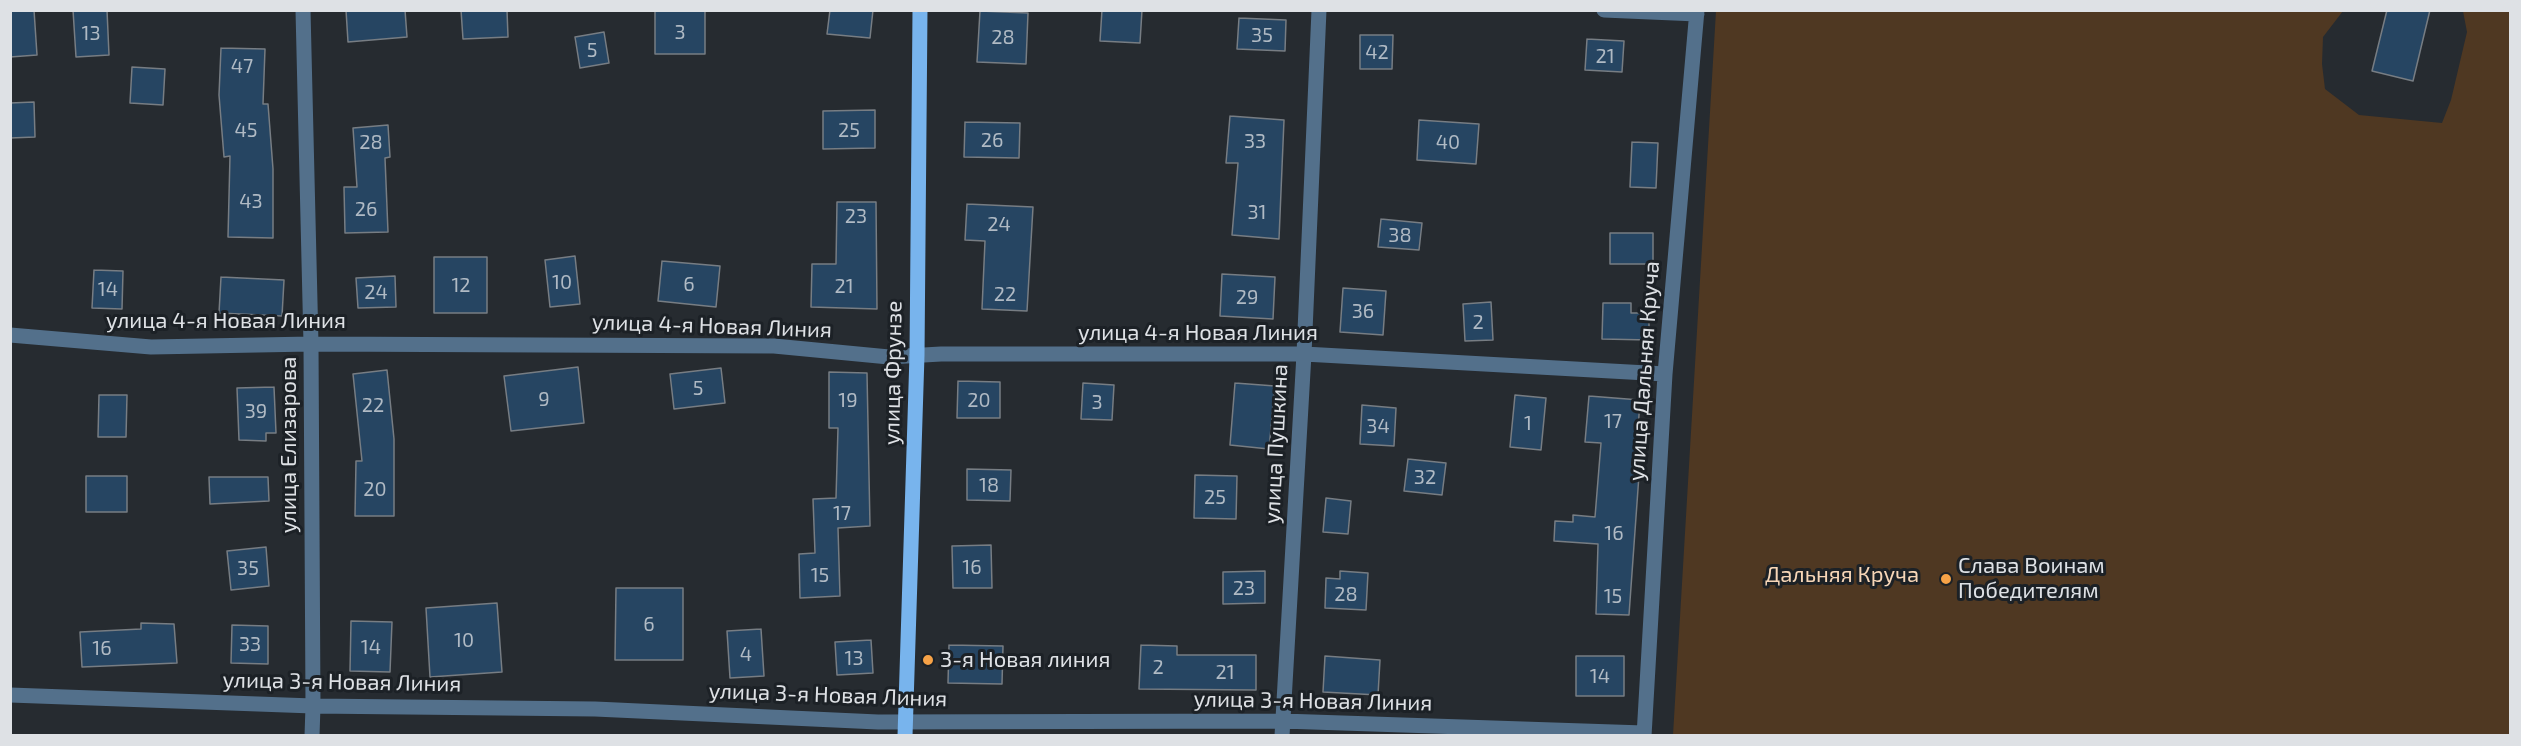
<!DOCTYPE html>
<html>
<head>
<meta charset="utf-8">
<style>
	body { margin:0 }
	#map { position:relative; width:2521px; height:746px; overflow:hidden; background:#262b30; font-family:"Exo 2",sans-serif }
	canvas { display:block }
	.frame { position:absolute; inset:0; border:12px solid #dee1e5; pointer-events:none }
</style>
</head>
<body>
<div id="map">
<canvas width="2521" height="746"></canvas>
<div class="frame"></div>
</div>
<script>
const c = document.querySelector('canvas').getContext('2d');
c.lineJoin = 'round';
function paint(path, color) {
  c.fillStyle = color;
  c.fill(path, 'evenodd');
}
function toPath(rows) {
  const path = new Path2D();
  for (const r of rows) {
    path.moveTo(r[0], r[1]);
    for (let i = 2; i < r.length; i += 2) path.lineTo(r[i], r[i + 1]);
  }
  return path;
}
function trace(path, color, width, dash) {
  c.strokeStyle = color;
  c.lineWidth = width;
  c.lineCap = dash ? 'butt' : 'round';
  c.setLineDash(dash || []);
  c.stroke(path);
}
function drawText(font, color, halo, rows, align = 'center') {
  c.font = font + ' "Exo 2",sans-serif';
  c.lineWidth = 6;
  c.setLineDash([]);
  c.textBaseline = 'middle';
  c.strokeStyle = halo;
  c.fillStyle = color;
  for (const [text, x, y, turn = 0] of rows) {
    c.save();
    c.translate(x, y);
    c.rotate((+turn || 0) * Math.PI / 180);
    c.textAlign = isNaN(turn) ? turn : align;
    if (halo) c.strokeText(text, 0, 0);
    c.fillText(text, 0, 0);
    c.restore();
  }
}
paint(toPath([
	[1716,11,2343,11,2323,37,2322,64,2325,89,2359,115,2442,123,2451,100,2467,32,2463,11,2510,11,2509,735,1673,735]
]), '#4f3822');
const building = toPath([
	[10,10,34,10,37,55,10,57,10,10],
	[73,10,107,10,109,55,76,57,73,10],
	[346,10,405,10,407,37,348,42,346,10],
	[461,10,507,10,508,37,463,39,461,10],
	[655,10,705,10,705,54,655,54,655,10],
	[830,10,873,10,870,38,827,34,830,10],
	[1102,10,1142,10,1140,43,1100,41,1102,10],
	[2387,10,2430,10,2413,81,2372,71,2387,10],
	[980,11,1028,13,1026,64,977,62,980,11],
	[1239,18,1286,20,1285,51,1237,49,1239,18],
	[604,32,609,63,580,68,575,37,604,32],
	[1360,35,1393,35,1392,69,1360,69,1360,35],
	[1587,39,1624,41,1622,72,1585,70,1587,39],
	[221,48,265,49,263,104,268,104,273,169,273,238,228,237,230,156,224,157,219,95,221,48],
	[132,67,165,69,163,105,130,103,132,67],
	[34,102,35,137,10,138,10,103,34,102],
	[875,110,875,148,823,149,823,111,875,110],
	[1230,116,1284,120,1279,239,1232,235,1238,163,1226,163,1230,116],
	[1419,120,1479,124,1476,164,1417,160,1419,120],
	[965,122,1020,123,1019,158,964,157,965,122],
	[388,125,390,157,385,158,388,232,345,233,344,187,357,187,353,128,388,125],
	[1632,142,1658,143,1656,188,1630,187,1632,142],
	[837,202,876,202,877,309,811,307,812,264,836,264,837,202],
	[967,204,1033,207,1027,311,982,309,985,241,965,240,967,204],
	[1381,219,1422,223,1419,250,1378,247,1381,219],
	[1610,233,1653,233,1653,264,1610,264,1610,233],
	[575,256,580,304,550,307,545,260,575,256],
	[434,257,487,257,487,313,434,313,434,257],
	[662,261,720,266,716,307,658,301,662,261],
	[94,270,123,271,122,309,92,308,94,270],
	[1222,274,1275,277,1273,319,1220,316,1222,274],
	[395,276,396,307,358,308,356,278,395,276],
	[221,277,284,280,282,316,219,313,221,277],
	[1343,288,1386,291,1383,335,1340,332,1343,288],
	[1491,302,1493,340,1465,341,1463,304,1491,302],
	[1603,303,1631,303,1631,313,1649,313,1649,340,1602,339,1603,303],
	[578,367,584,423,511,431,504,376,578,367],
	[721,368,725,403,674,409,670,374,721,368],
	[387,370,394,439,394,516,355,516,356,461,362,461,353,374,387,370],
	[829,372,867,373,870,526,838,528,840,596,800,598,799,554,815,553,813,499,836,498,838,428,829,428,829,372],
	[958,381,1000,382,1000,418,957,418,958,381],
	[1083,383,1114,385,1112,420,1081,419,1083,383],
	[1235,383,1275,386,1269,449,1230,445,1235,383],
	[274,387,276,433,266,433,266,441,239,440,237,388,274,387],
	[99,395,127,395,126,437,98,437,99,395],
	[1515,395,1546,398,1541,450,1510,447,1515,395],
	[1589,396,1640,400,1636,460,1640,461,1629,615,1596,614,1598,544,1554,541,1555,521,1573,522,1573,515,1595,517,1601,443,1585,442,1589,396],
	[1362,405,1396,408,1394,446,1360,444,1362,405],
	[1408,459,1446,463,1442,495,1404,491,1408,459],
	[967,469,1011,470,1010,501,967,500,967,469],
	[1195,475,1237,476,1236,519,1194,518,1195,475],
	[86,476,127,476,127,512,86,512,86,476],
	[209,477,268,477,269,501,210,504,209,477],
	[1326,498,1351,501,1348,534,1323,532,1326,498],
	[991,545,992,588,953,588,952,546,991,545],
	[266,547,269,586,231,590,227,551,266,547],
	[1265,571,1265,603,1223,604,1223,572,1265,571],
	[1340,571,1368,573,1366,610,1325,608,1326,578,1340,579,1340,571],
	[616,588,683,588,683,660,615,660,616,588],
	[497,603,502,672,430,677,426,608,497,603],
	[351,621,392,622,390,672,350,671,351,621],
	[141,623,174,624,177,663,82,667,80,632,141,629,141,623],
	[232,625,268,626,268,664,231,663,232,625],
	[761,629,764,676,730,678,727,631,761,629],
	[871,640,873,673,837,675,835,642,871,640],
	[949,645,1003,646,1002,684,948,683,949,645],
	[1141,645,1177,646,1177,655,1256,655,1256,690,1139,689,1141,645],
	[1325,656,1380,660,1378,695,1323,692,1325,656],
	[1576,656,1624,656,1624,696,1576,696,1576,656]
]);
paint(building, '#264562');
trace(building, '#777d83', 1.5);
trace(toPath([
	[303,10,311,344,313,706,312,736],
	[1604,10,1697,14],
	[10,335,151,347,311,344,774,346,889,357,941,354,1304,354,1665,374],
	[10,695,313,706,595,709,878,722,1282,721,1644,733],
	[1282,736,1304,354,1319,10],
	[1644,736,1665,374,1697,10]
]), '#53708b', 15);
trace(toPath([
	[905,736,917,355,920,10]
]), '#78b4ed', 15);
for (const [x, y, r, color] of [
	[1946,579,6,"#f6a247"],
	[928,660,6,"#f6a247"]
]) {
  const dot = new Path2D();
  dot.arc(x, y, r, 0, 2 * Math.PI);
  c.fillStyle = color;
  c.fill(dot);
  trace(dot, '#1c2126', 2);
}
drawText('20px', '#b0bac4', null, [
	["3",680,32],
	["13",91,33],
	["35",1262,35],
	["28",1003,37],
	["5",592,50],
	["42",1377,52],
	["21",1605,56],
	["47",242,66],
	["45",246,130],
	["25",849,130],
	["26",992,140],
	["33",1255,141],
	["28",371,142],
	["40",1448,142],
	["43",251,201],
	["26",366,209],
	["31",1257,212],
	["23",856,216],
	["24",999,224],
	["38",1400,235],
	["10",562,282],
	["6",689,284],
	["12",461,285],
	["21",844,286],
	["14",108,289],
	["24",376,292],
	["22",1005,294],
	["29",1247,297],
	["36",1363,311],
	["2",1478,322],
	["5",698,388],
	["9",544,399],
	["19",848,400],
	["20",979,400],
	["3",1097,402],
	["22",373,405],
	["39",256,411],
	["17",1613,421],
	["1",1528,423],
	["34",1378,426],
	["32",1425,477],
	["18",989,485],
	["20",375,489],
	["25",1215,497],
	["17",842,513],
	["16",1614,533],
	["16",972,567],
	["35",248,568],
	["15",820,575],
	["23",1244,588],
	["28",1346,594],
	["15",1613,596],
	["6",649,624],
	["10",464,640],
	["33",250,644],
	["14",371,647],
	["16",102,648],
	["4",746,654],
	["13",854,658],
	["2",1158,667],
	["21",1225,672],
	["14",1600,676]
]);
drawText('22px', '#dee1e5', '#1c2126', [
	["улица 4-я Новая Линия",226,321],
	["улица 4-я Новая Линия",712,326,2],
	["улица 4-я Новая Линия",1198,333],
	["улица Дальняя Круча",1644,371,-86],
	["улица Фрунзе",893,373,-89],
	["улица Пушкина",1276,444,-87],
	["улица Елизарова",289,445,-90],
	["улица 3-я Новая Линия",342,682,1],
	["улица 3-я Новая Линия",828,695,2],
	["улица 3-я Новая Линия",1313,701,1]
]);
drawText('22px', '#dee1e5', '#1c2126', [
	["Слава Воинам",1958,566],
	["Победителям",1958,591],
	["3-я Новая линия",940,660]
], 'left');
drawText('22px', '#f7d6b7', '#1c2126', [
	["Дальняя Круча",1842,575]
]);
</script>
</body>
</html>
